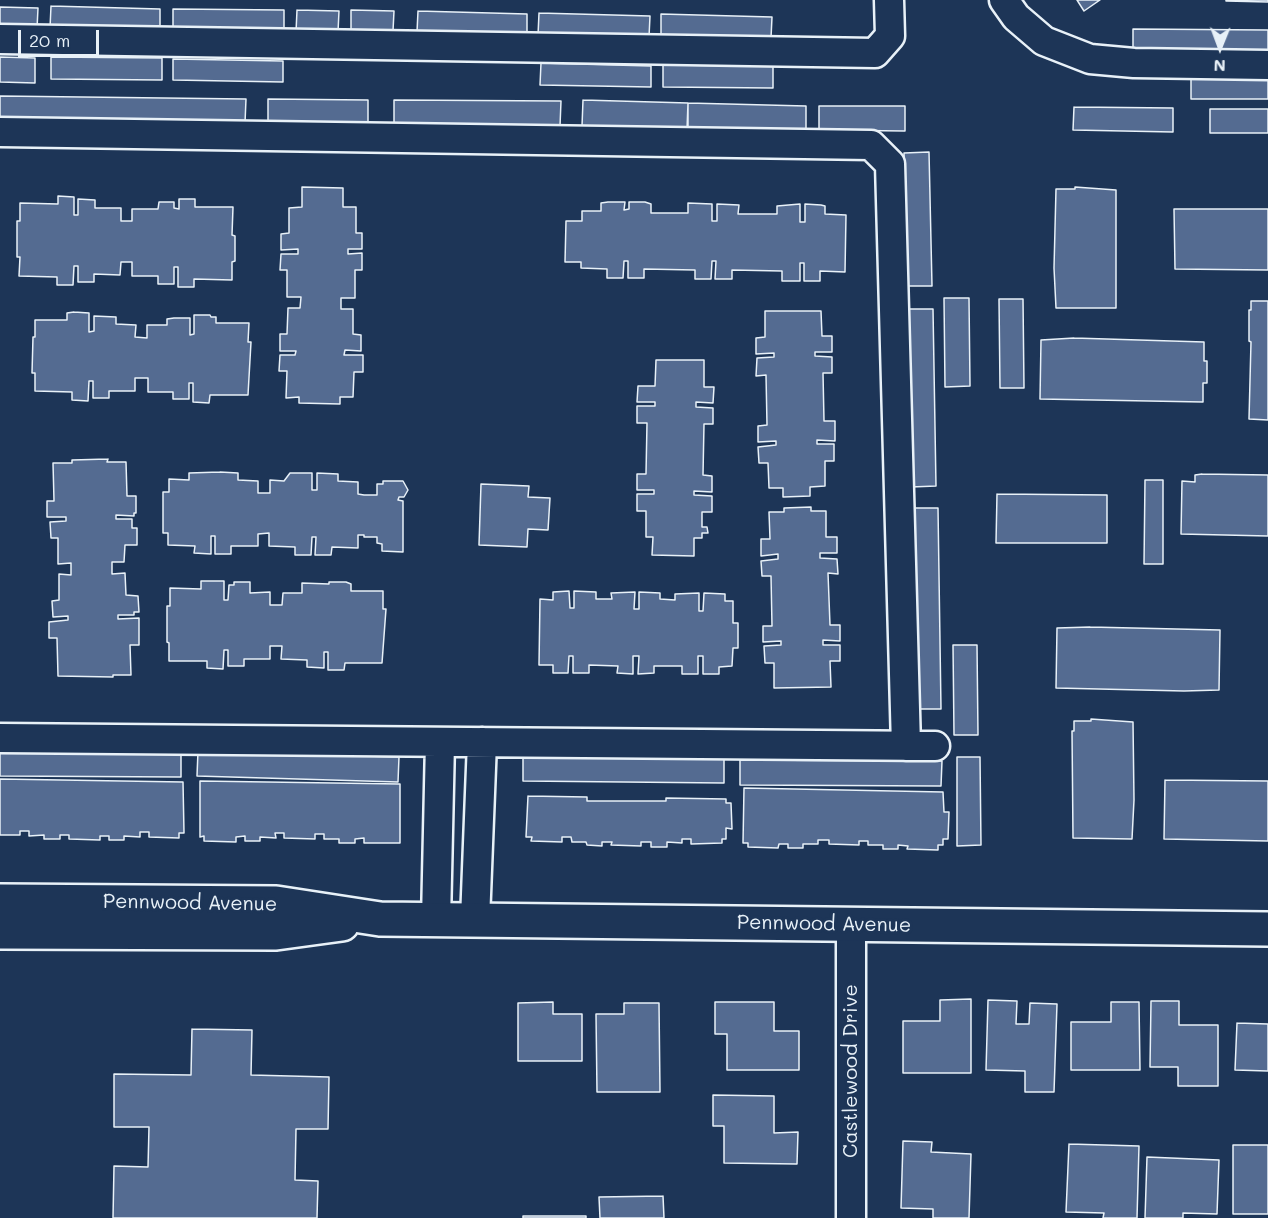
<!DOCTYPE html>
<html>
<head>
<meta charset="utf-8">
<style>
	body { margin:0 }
	#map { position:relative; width:1268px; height:1218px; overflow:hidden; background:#1d3557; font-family:Mali,sans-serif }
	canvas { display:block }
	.north { position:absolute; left:1190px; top:18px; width:60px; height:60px; -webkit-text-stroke:4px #1d3557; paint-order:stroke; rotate:181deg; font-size:16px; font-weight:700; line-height:24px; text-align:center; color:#e8f1f8 }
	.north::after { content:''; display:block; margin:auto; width:21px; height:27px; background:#e8f1f8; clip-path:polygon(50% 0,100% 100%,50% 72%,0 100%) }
	.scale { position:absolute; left:18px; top:30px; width:81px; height:27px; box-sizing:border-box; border:3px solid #e8f1f8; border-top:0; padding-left:8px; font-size:18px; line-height:21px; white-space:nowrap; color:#e8f1f8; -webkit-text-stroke:4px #1d3557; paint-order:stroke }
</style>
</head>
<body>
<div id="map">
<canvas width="1268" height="1218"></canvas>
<div class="north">N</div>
<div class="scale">20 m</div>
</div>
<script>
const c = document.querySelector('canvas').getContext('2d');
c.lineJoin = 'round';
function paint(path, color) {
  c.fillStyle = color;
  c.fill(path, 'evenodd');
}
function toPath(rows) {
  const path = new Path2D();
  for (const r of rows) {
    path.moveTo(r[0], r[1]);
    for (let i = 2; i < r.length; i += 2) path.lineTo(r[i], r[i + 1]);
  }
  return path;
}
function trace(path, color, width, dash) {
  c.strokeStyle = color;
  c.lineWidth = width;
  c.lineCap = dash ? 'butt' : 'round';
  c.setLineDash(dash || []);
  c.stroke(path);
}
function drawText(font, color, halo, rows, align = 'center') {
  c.font = font + ' Mali,sans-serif';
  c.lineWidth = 6;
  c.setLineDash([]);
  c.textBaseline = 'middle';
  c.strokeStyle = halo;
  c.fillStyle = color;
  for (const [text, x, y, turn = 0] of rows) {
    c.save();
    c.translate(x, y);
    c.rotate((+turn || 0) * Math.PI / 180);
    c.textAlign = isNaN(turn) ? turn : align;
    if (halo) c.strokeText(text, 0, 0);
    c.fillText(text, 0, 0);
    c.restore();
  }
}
const building = toPath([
	[1077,0,1100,0,1084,11,1077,0],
	[1226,0,1268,0,1268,2,1226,1,1226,0],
	[51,6,160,9,160,31,50,28,51,6],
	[0,7,38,8,37,29,0,27,0,7],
	[173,9,284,10,284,31,173,30,173,9],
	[297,10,339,11,338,32,296,32,297,10],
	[351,10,394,11,393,31,351,31,351,10],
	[418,11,527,14,527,35,417,32,418,11],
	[539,13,650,16,649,37,538,35,539,13],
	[661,14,772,17,771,38,661,36,661,14],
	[1133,29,1268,30,1268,51,1133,50,1133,29],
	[0,57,35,58,35,83,0,82,0,57],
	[51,57,162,58,162,80,51,79,51,57],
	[173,59,283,61,283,82,173,80,173,59],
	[541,63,651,66,651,87,540,85,541,63],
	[663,65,773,66,773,88,663,87,663,65],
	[1191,77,1268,78,1268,99,1191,99,1191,77],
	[0,96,246,99,245,123,0,120,0,96],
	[268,99,368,100,368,124,268,123,268,99],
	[394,100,561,101,560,126,394,126,394,100],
	[583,100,688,103,687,129,582,126,583,100],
	[688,103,806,106,806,131,688,128,688,103],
	[819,106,905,106,905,131,819,130,819,106],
	[1074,107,1173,108,1173,132,1073,130,1074,107],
	[1210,109,1268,109,1268,133,1210,133,1210,109],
	[929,152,932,286,906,286,904,153,929,152],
	[302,187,343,188,343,207,356,207,356,233,362,233,362,249,348,249,348,254,362,253,362,270,355,270,355,298,341,298,341,309,353,309,353,334,361,335,361,351,345,350,344,355,363,355,363,372,354,372,353,397,340,397,340,404,299,403,299,397,286,398,287,371,279,371,280,355,295,355,296,351,280,351,280,334,287,334,288,308,300,308,301,297,287,297,287,270,280,270,281,254,298,254,298,249,281,250,281,234,289,233,289,208,302,207,302,187],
	[1075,187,1116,190,1116,308,1056,308,1054,268,1056,189,1075,189,1075,187],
	[58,196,74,197,74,215,78,215,78,199,95,200,95,208,121,208,121,221,132,221,132,209,158,209,159,202,174,202,174,208,179,209,179,199,195,199,195,207,233,207,232,235,235,236,235,261,232,262,232,280,194,279,194,287,178,287,178,267,174,267,174,284,158,284,158,276,132,276,132,262,121,262,120,275,94,274,94,282,78,282,78,266,74,266,73,285,57,285,57,277,19,276,20,257,17,257,17,221,20,221,20,203,58,204,58,196],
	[608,202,625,202,624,210,629,209,629,202,645,202,651,204,651,213,688,213,688,203,712,204,712,221,717,221,717,204,739,205,738,214,777,214,777,206,800,204,800,222,805,222,805,204,821,205,825,206,825,214,846,215,845,272,820,271,820,281,804,281,804,263,800,263,800,281,782,281,782,271,732,270,732,279,715,279,716,261,712,261,711,279,695,279,695,270,644,269,644,278,628,278,628,261,624,261,623,278,607,278,607,269,581,268,581,262,565,262,566,221,582,221,582,211,601,211,601,203,608,202],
	[1174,209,1268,209,1268,270,1175,269,1174,209],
	[944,298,969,298,970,386,945,387,944,298],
	[999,299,1023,299,1024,388,1000,388,999,299],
	[1251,301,1268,301,1268,420,1249,419,1251,342,1249,341,1249,310,1251,310,1251,301],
	[908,309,933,309,936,486,911,487,908,309],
	[765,311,821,311,822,336,832,336,832,352,815,352,815,356,832,357,832,373,823,373,824,421,835,421,835,441,817,440,817,444,834,444,834,461,825,461,825,486,810,487,810,496,783,497,783,488,769,488,768,463,759,463,758,447,776,445,776,441,758,442,758,426,767,425,766,375,756,376,757,358,774,357,774,353,756,354,756,338,765,337,765,311],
	[74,312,89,313,89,332,94,331,94,316,116,317,116,324,136,325,135,337,147,338,147,325,167,325,167,319,174,318,190,318,190,335,194,334,194,315,210,315,211,317,216,317,216,323,249,323,248,342,251,342,248,395,210,395,209,403,193,402,193,383,189,383,189,399,173,399,173,392,148,392,148,378,135,378,135,391,109,391,109,398,93,398,93,381,89,381,88,401,72,400,72,392,35,391,35,373,32,373,33,337,35,337,35,320,67,320,67,313,74,312],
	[1074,338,1204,342,1204,361,1207,361,1207,383,1203,383,1203,402,1040,399,1041,340,1074,338],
	[656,360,704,360,704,387,714,387,713,403,696,402,696,407,713,408,713,424,704,424,703,475,712,476,712,492,694,491,694,495,712,496,712,512,702,512,702,527,707,527,708,533,702,533,702,538,694,538,694,556,652,555,653,537,646,537,646,511,637,511,637,494,654,494,654,490,637,490,637,474,646,474,647,423,637,423,637,406,655,406,655,402,637,402,638,386,655,386,656,360],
	[108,459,107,462,126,462,127,496,136,496,136,513,134,513,134,516,116,515,116,519,132,519,132,528,137,528,137,545,125,545,124,562,112,562,112,574,125,573,126,595,138,596,139,612,134,612,134,615,118,615,118,619,139,618,139,645,130,645,131,675,113,675,113,677,58,676,57,638,49,638,49,622,68,620,68,616,53,617,52,601,59,600,59,574,71,575,71,563,58,564,58,538,51,538,50,522,66,521,66,517,47,517,47,501,54,501,53,463,72,463,72,460,108,459],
	[220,472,238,473,238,480,258,481,258,493,270,493,270,480,284,481,290,473,312,473,312,490,317,490,317,473,338,474,338,481,358,482,358,494,364,495,377,495,377,484,383,484,383,481,403,481,408,490,404,497,399,497,398,500,403,501,403,552,382,551,382,544,377,543,377,537,364,537,364,535,358,535,358,548,332,547,331,555,315,555,316,537,312,537,311,555,295,555,295,547,269,546,269,533,258,534,258,546,231,546,231,554,215,554,215,536,211,536,211,554,194,553,195,546,168,545,168,533,163,533,163,492,169,492,169,479,189,480,189,473,220,472],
	[1202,474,1268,475,1268,536,1181,534,1182,481,1195,482,1195,475,1202,474],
	[1145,480,1163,480,1163,564,1144,564,1145,480],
	[481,484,529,486,528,497,550,498,548,530,528,529,527,547,479,545,481,484],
	[997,494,1107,495,1107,543,996,543,997,494],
	[811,507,811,511,826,511,826,537,837,537,837,553,820,553,820,558,837,559,838,574,828,573,830,625,840,625,840,641,823,640,823,645,840,645,840,661,830,661,831,687,774,688,774,663,765,663,764,646,781,645,781,641,763,642,763,626,772,626,771,576,762,576,761,561,778,559,778,554,761,556,761,539,770,539,769,512,784,512,784,508,811,507],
	[913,508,938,508,941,709,916,709,913,508],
	[201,581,224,581,224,600,228,600,229,585,234,585,234,582,250,582,250,593,270,592,270,605,282,605,283,593,302,593,302,583,329,584,329,582,346,582,351,584,351,591,383,591,383,609,386,609,382,663,345,663,344,670,328,670,328,652,324,652,324,668,307,667,307,660,281,659,282,646,270,646,270,659,244,659,244,666,228,666,228,650,224,650,223,669,207,668,207,661,169,661,169,643,167,642,167,606,170,606,170,588,201,589,201,581],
	[569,591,570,608,574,608,574,591,596,592,596,599,612,599,611,593,635,592,634,609,639,609,639,592,660,593,660,599,675,600,675,594,699,593,699,611,703,611,704,593,725,594,725,601,733,601,733,623,738,623,738,648,733,648,732,666,719,667,719,674,703,674,703,656,698,656,698,674,682,674,682,666,654,666,654,673,638,674,639,656,633,656,633,674,617,673,618,666,589,665,589,673,573,673,573,656,569,656,568,673,553,673,553,665,539,665,540,599,553,600,553,592,569,591],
	[1090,627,1220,630,1219,690,1184,691,1056,688,1057,628,1090,627],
	[953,645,977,645,978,735,954,735,953,645],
	[1091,719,1133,722,1134,800,1132,839,1073,838,1072,731,1074,731,1074,721,1091,721,1091,719],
	[0,751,181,752,181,777,0,776,0,751],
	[198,751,399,757,398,782,197,776,198,751],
	[523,757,724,759,724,783,523,781,523,757],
	[957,757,980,757,981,845,957,846,957,757],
	[740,760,942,761,941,786,740,785,740,760],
	[0,779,183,782,184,833,179,833,179,838,149,837,149,832,140,832,140,837,124,836,124,840,109,840,109,836,100,836,100,840,69,839,69,835,60,835,60,839,44,839,44,835,29,836,29,831,20,831,20,835,0,835,0,779],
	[1165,780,1268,781,1268,841,1164,839,1165,780],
	[200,781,400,784,400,843,364,843,364,838,355,839,355,843,339,843,339,839,324,839,324,834,315,834,315,839,284,838,284,833,275,833,276,838,260,837,260,841,245,841,245,836,236,837,236,842,204,841,204,836,200,837,200,781],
	[744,788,943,792,944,812,949,812,948,839,943,839,943,845,938,845,938,850,907,849,908,846,898,845,898,849,883,849,883,845,868,845,868,841,859,841,859,845,829,844,829,840,818,840,818,844,803,844,803,848,788,848,788,844,779,844,778,848,748,847,748,843,743,843,744,788],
	[528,796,587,797,587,801,666,801,666,798,726,799,726,803,731,803,732,829,726,828,726,839,722,839,722,843,691,844,691,839,682,839,682,843,667,842,667,847,651,847,651,842,641,842,641,846,611,845,612,842,602,842,602,846,587,845,586,842,572,842,571,837,562,837,562,842,531,841,532,837,526,837,528,796],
	[971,999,971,1073,903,1073,903,1021,940,1021,940,1000,971,999],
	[988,1000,1017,1001,1016,1024,1029,1024,1030,1003,1057,1004,1054,1092,1025,1092,1025,1071,986,1070,988,1000],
	[1151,1001,1179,1001,1179,1025,1218,1025,1218,1086,1178,1086,1178,1067,1150,1067,1151,1001],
	[553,1002,553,1014,582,1014,582,1061,518,1061,518,1003,553,1002],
	[715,1002,774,1002,774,1031,799,1031,799,1070,727,1070,727,1034,715,1034,715,1002],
	[1111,1002,1139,1002,1140,1070,1071,1070,1071,1022,1111,1022,1111,1002],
	[624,1003,659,1003,660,1092,597,1092,596,1014,624,1014,624,1003],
	[1237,1023,1268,1024,1268,1071,1235,1070,1237,1023],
	[192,1029,252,1030,251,1075,329,1077,328,1129,296,1129,295,1180,318,1181,317,1218,113,1218,114,1166,148,1167,149,1127,114,1127,114,1074,191,1075,192,1029],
	[713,1095,774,1096,774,1133,798,1132,797,1164,724,1163,724,1126,713,1126,713,1095],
	[903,1141,932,1142,931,1152,971,1154,969,1218,933,1218,933,1209,901,1208,903,1141],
	[1069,1144,1139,1146,1137,1218,1103,1218,1104,1213,1066,1212,1069,1144],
	[1233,1145,1268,1145,1268,1214,1233,1214,1233,1145],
	[1147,1157,1219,1160,1217,1214,1183,1213,1183,1218,1145,1218,1147,1157],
	[663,1196,664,1218,600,1218,599,1197,663,1196],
	[523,1216,586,1216,586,1218,523,1218,523,1216]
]);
paint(building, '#546b91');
trace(building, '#e8f1f8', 1.5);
const street = toPath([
	[1004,0,1016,17,1044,41,1090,59,1134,63,1268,65],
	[0,39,875,53,890,36,889,0],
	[0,132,871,145,890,164,906,746],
	[0,738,935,746],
	[436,920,440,742],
	[475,920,482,742],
	[851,1218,851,924]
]);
const secondary = toPath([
	[0,901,276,903,380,919,1268,929],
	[0,932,276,933,342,924]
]);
trace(street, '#e8f1f8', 33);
trace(secondary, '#e8f1f8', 38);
trace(street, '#1d3557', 28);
trace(secondary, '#1d3557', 33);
drawText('20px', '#e8f1f8', '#1d3557', [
	["Pennwood Avenue",190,903,1],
	["Pennwood Avenue",824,924,1],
	["Castlewood Drive",851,1071,-90]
]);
</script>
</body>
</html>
